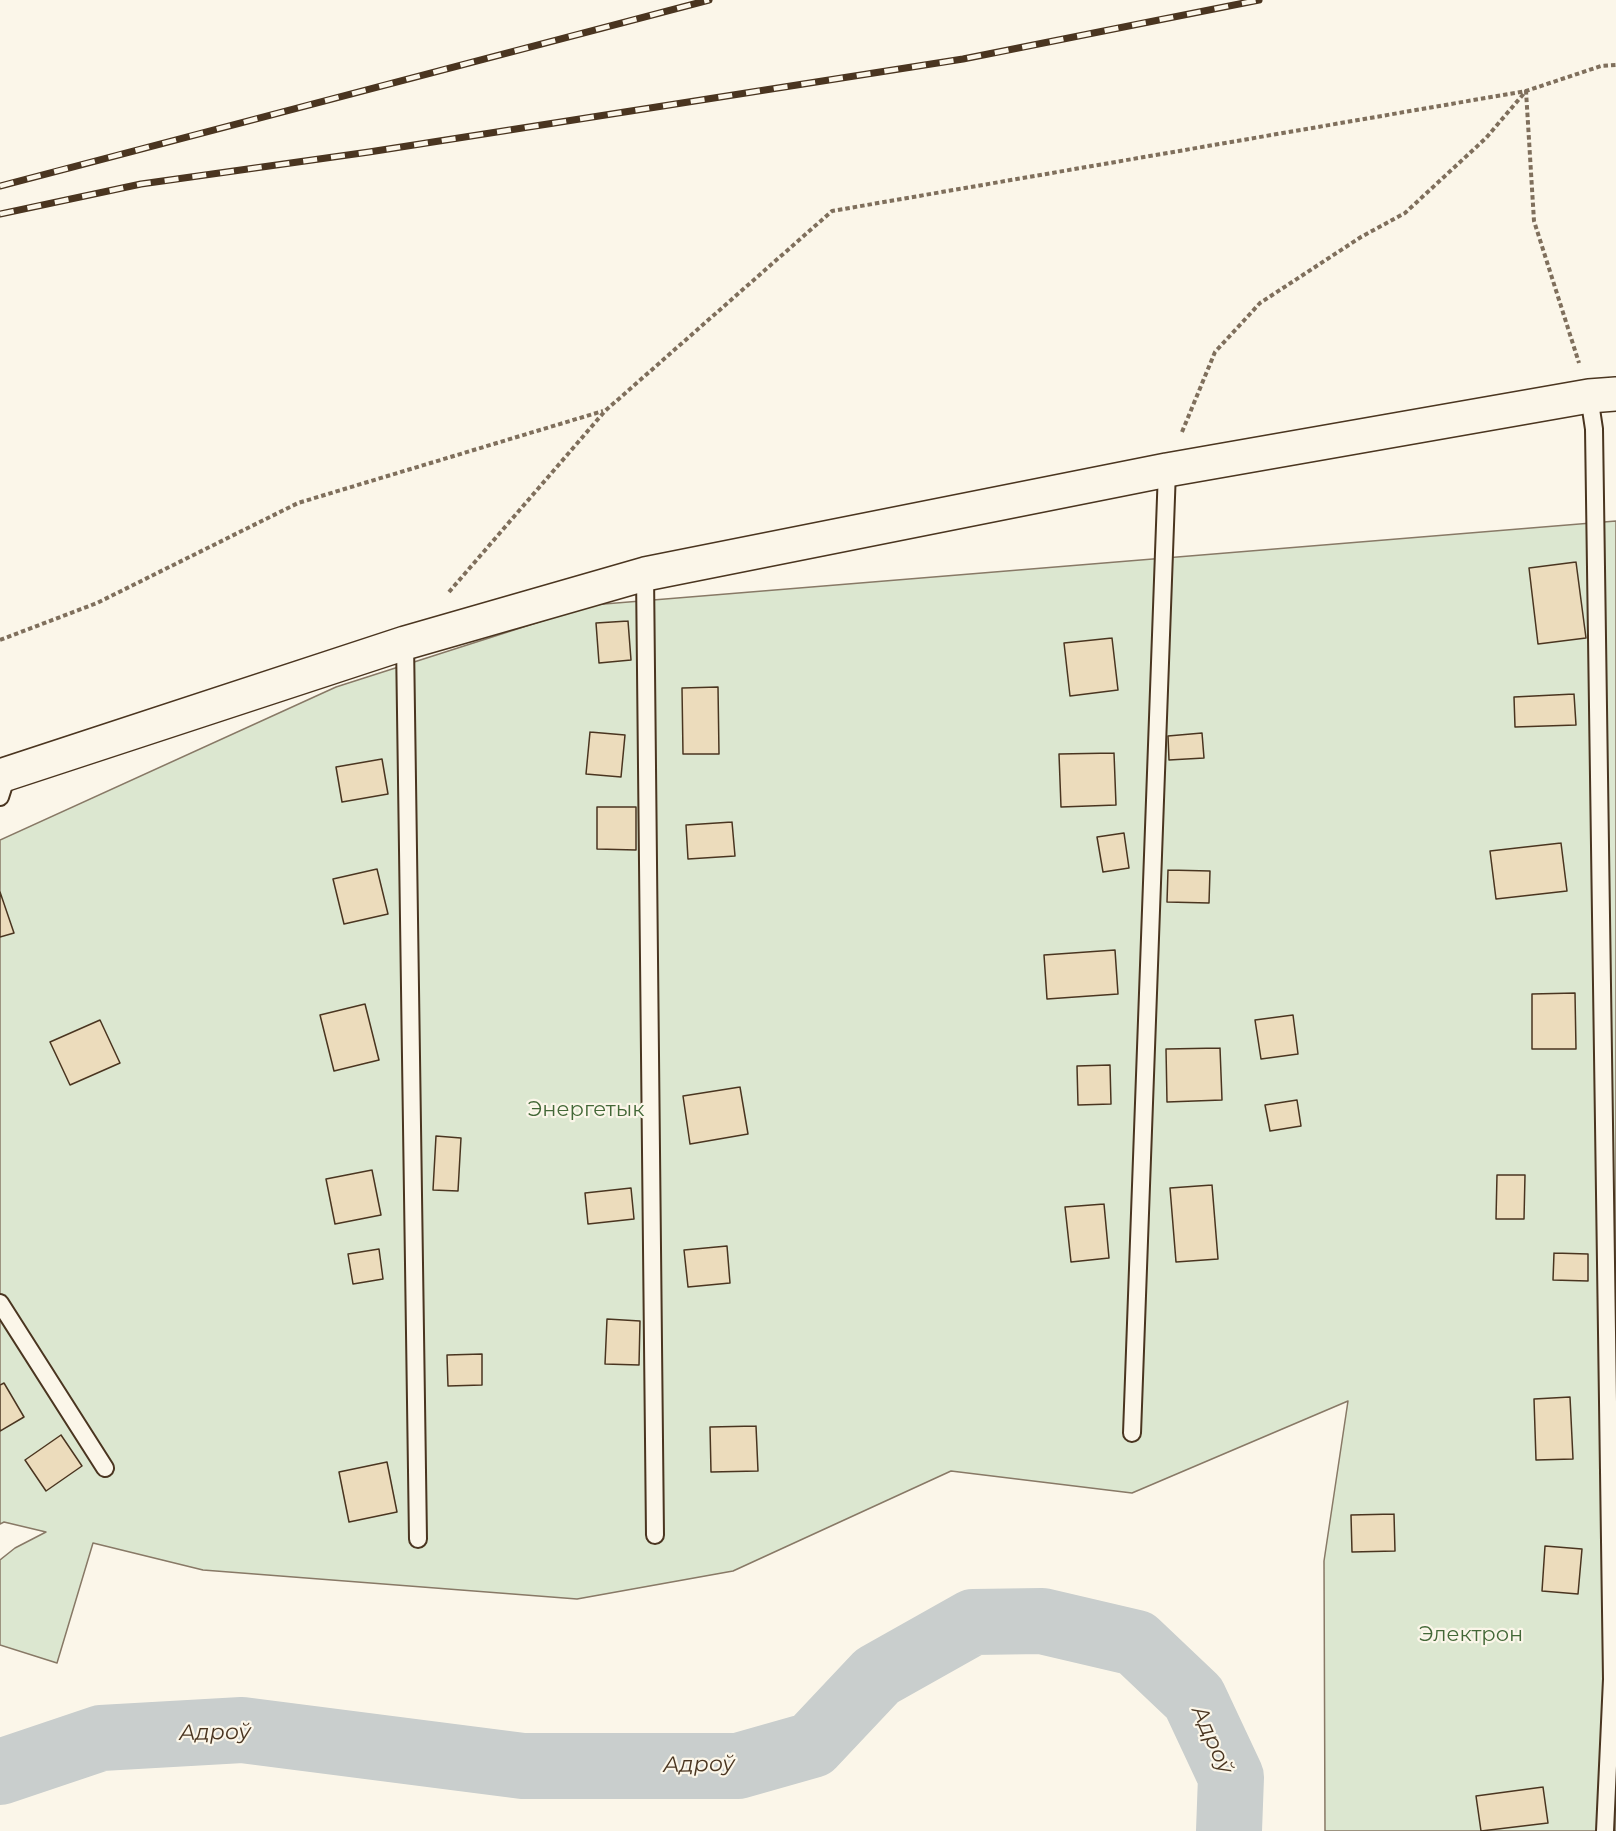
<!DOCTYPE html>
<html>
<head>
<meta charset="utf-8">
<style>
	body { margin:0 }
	canvas { display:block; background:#fbf6e9 }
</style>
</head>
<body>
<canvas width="1616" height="1831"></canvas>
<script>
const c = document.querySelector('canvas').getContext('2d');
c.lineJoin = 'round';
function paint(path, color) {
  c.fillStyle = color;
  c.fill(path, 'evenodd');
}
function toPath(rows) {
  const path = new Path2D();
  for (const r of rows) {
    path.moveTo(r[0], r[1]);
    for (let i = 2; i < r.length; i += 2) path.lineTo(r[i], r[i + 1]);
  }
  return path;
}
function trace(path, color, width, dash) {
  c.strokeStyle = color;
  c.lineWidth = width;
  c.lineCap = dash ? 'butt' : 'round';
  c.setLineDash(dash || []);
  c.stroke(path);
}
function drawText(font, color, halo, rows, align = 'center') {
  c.font = font + ' Montserrat,sans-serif';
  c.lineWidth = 4.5;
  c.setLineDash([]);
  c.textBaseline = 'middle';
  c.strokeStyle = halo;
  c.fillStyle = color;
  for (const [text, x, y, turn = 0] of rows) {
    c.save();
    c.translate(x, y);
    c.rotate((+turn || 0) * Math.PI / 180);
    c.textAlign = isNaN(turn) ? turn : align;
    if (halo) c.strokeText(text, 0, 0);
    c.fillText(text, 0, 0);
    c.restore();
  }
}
const green = toPath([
	[1616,521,1616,1831,1325,1831,1324,1561,1348,1401,1132,1493,951,1471,733,1571,577,1599,203,1570,93,1543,57,1663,0,1645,0,1560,15,1548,46,1532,4,1522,0,1524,0,840,336,687,592,605,1616,521]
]);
paint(green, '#dce7d0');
trace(green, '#887966', 1.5);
trace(toPath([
	[0,1772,101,1738,242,1730,523,1766,738,1766,812,1745,877,1676,973,1622,1042,1621,1136,1643,1194,1698,1231,1777,1229,1831]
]), '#c9cecd', 66);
const building = toPath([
	[1576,562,1586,638,1538,644,1529,568,1576,562],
	[628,621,631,660,599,663,596,623,628,621],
	[1112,638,1118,690,1070,696,1064,643,1112,638],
	[718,687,719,754,683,754,682,688,718,687],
	[1574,694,1576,725,1515,727,1514,697,1574,694],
	[590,732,625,735,621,777,586,774,590,732],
	[1202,733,1204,758,1169,760,1168,736,1202,733],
	[1114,753,1116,805,1061,807,1059,754,1114,753],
	[382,759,388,794,342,802,336,767,382,759],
	[597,807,636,807,636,850,597,849,597,807],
	[732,822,735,856,688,859,686,825,732,822],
	[1124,833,1129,868,1103,872,1097,837,1124,833],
	[1561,843,1567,891,1496,899,1490,851,1561,843],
	[377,869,388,914,344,924,333,879,377,869],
	[1168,870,1210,871,1209,903,1167,902,1168,870],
	[0,892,14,933,0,937,0,892],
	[1115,950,1118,994,1047,999,1044,955,1115,950],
	[1575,993,1576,1049,1532,1049,1532,994,1575,993],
	[365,1004,379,1060,334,1071,320,1015,365,1004],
	[1293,1015,1298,1054,1261,1059,1255,1020,1293,1015],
	[100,1020,120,1063,70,1085,50,1042,100,1020],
	[1220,1048,1222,1100,1167,1102,1166,1049,1220,1048],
	[1110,1065,1111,1104,1078,1105,1077,1066,1110,1065],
	[740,1087,748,1134,690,1144,683,1096,740,1087],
	[1297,1100,1301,1126,1270,1131,1265,1105,1297,1100],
	[436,1136,461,1138,458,1191,433,1190,436,1136],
	[372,1170,381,1215,335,1224,326,1179,372,1170],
	[1497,1175,1525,1175,1524,1219,1496,1219,1497,1175],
	[1212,1185,1218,1259,1176,1262,1170,1188,1212,1185],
	[631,1188,634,1219,588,1224,585,1193,631,1188],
	[1104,1204,1109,1258,1071,1262,1065,1207,1104,1204],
	[727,1246,730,1283,688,1287,684,1250,727,1246],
	[379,1249,383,1279,353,1284,348,1254,379,1249],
	[1554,1253,1588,1254,1588,1281,1553,1280,1554,1253],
	[607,1319,640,1321,639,1365,605,1364,607,1319],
	[482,1354,482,1385,448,1386,447,1355,482,1354],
	[4,1383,24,1417,0,1431,0,1385,4,1383],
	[1570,1397,1573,1459,1536,1460,1534,1399,1570,1397],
	[756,1426,758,1471,711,1472,710,1427,756,1426],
	[61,1435,82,1466,46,1491,25,1460,61,1435],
	[387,1462,397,1512,349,1522,339,1472,387,1462],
	[1394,1514,1395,1551,1352,1552,1351,1515,1394,1514],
	[1545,1546,1582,1549,1578,1594,1542,1591,1545,1546],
	[1543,1787,1548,1823,1481,1831,1476,1796,1543,1787]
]);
paint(building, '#ecdcbc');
trace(building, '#4a3520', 1.5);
const service = toPath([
	[1589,396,1594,429,1612,1679,1605,1831],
	[645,574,655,1535],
	[405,643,418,1539],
	[0,797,7,775],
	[0,1303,105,1468],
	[1132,1433,1167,470]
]);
const minor = toPath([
	[0,776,405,643,645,574,1167,470,1589,396,1616,394]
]);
trace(service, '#4a3520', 20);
trace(minor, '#4a3520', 36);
trace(toPath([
	[1182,432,1215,352,1260,303,1361,237,1405,213,1486,138,1526,91,1601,66,1616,65],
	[449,592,605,411,832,211,1526,91,1534,221,1579,363],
	[0,640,97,603,298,503,603,411]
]), '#7f6f5c', 4, [4.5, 3]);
trace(service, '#fbf6e9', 16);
trace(minor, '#fbf6e9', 33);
const rail = toPath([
	[0,186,709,0],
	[0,214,141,184,369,152,963,59,1259,0]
]);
trace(rail, '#4a3520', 7);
trace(rail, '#fbf6e9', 4.5, [14]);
drawText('21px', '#436837', '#fbf6e9', [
	["Энергетык",586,1110],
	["Электрон",1471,1635]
]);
drawText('italic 22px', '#4a3520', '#fbf6e9', [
	["Адроў",215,1733,-1],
	["Адроў",1212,1740,66],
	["Адроў",699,1765,-1]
]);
</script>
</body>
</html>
